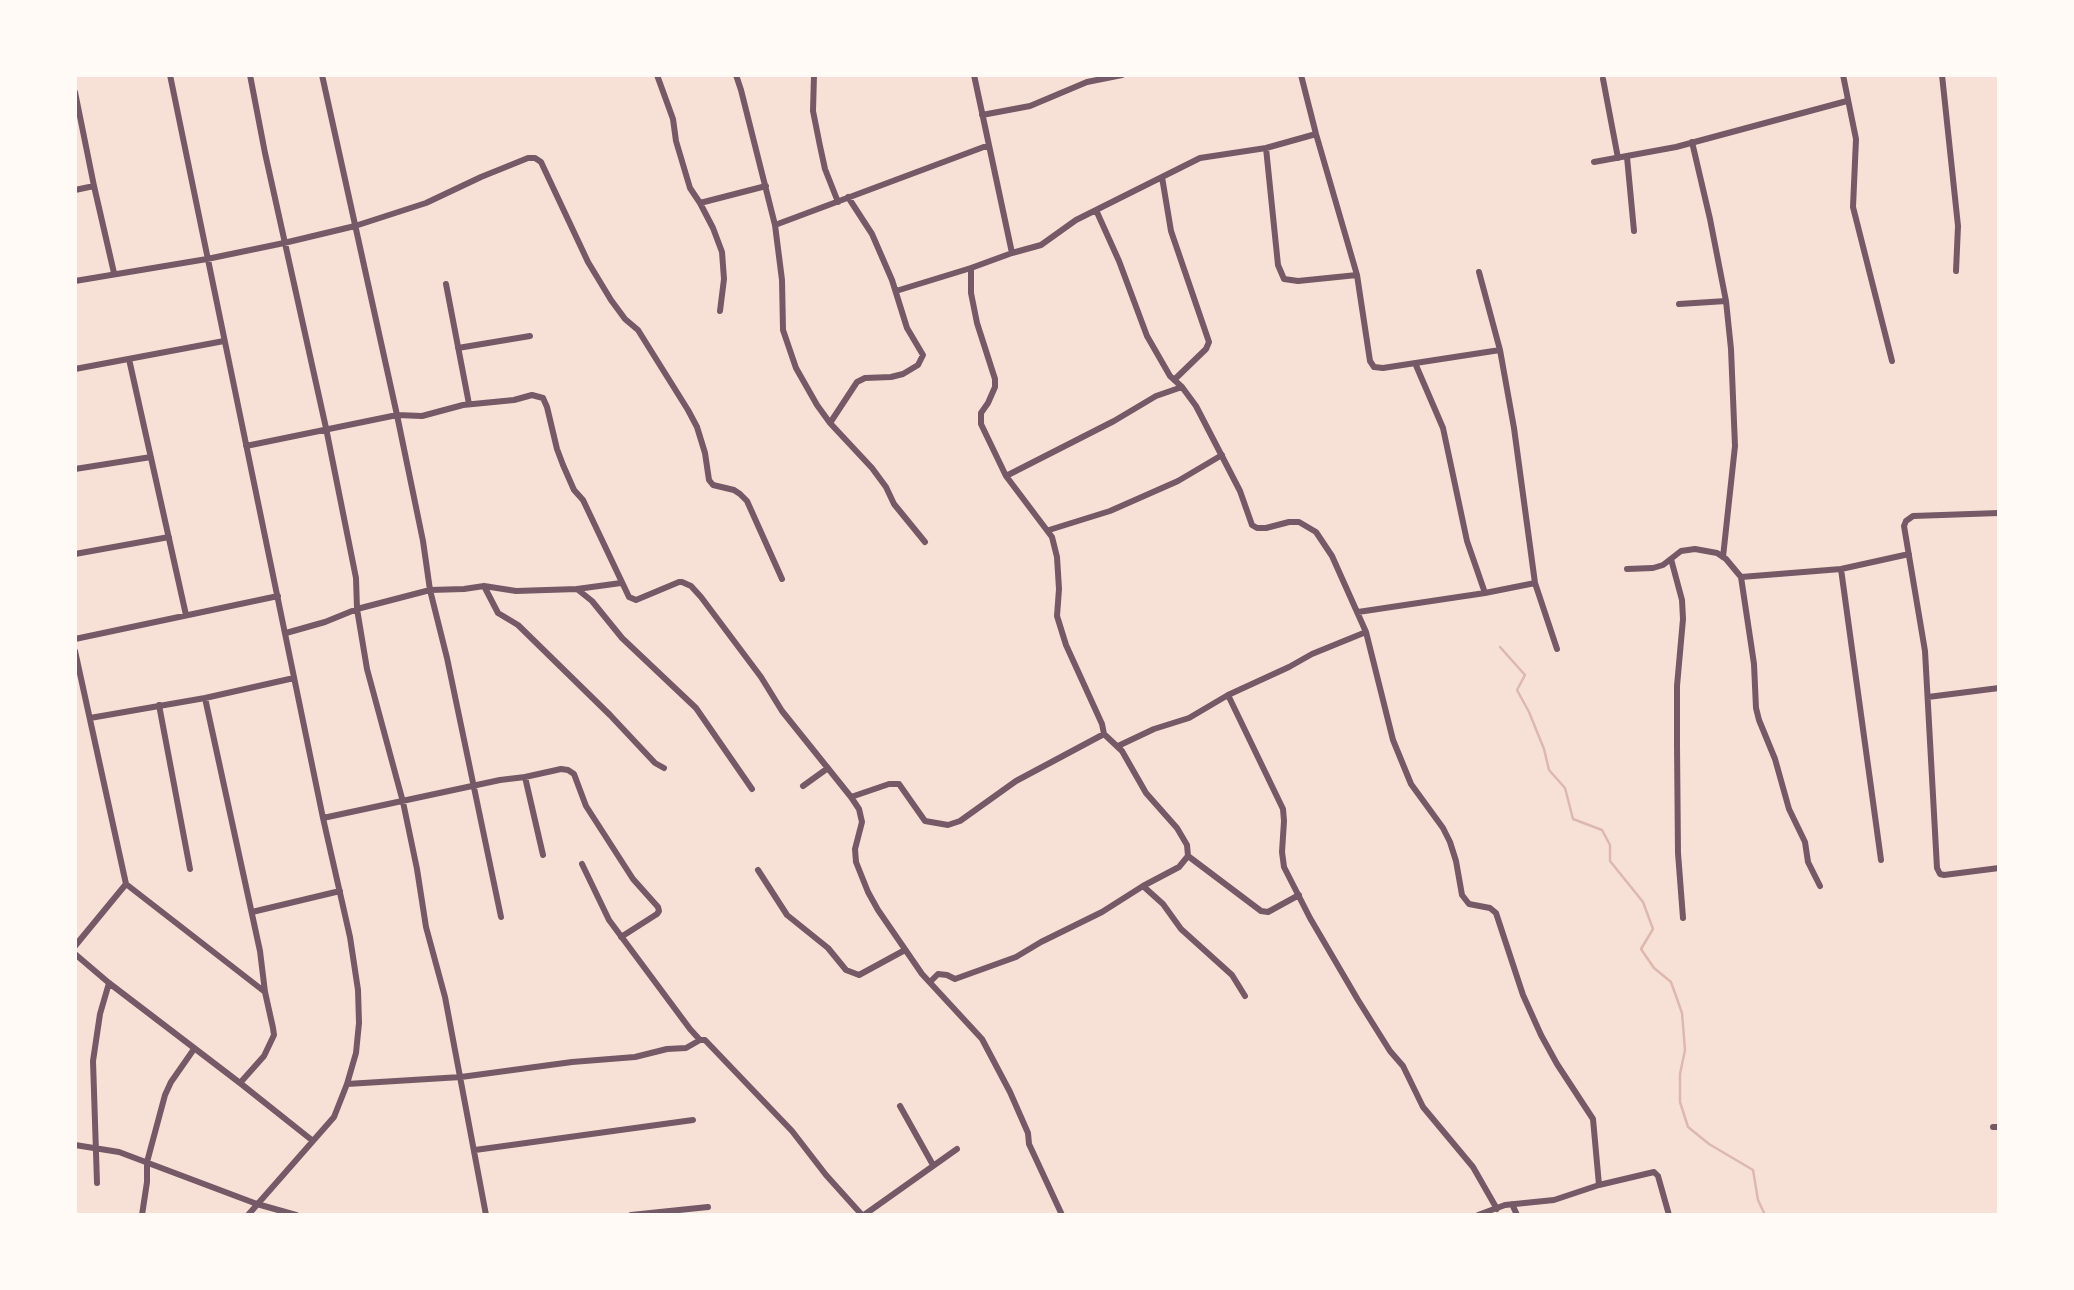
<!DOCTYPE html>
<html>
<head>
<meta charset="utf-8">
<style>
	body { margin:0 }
	#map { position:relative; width:2074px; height:1290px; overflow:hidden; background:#f7e1d7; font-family:Arial,sans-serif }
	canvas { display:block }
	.frame { position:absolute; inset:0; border:77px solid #fffaf5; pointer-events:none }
</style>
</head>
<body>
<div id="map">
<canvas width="2074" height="1290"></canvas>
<div class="frame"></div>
</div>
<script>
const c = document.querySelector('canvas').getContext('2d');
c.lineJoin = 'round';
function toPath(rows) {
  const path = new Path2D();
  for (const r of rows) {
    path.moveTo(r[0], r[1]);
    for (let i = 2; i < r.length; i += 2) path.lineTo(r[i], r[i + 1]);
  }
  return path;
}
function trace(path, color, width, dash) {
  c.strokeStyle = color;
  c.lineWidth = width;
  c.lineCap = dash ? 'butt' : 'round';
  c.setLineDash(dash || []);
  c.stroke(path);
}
trace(toPath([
	[1500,647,1525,675,1517,690,1529,712,1544,749,1549,770,1565,788,1573,819,1602,830,1610,845,1610,861,1643,902,1653,929,1641,949,1654,968,1671,982,1682,1013,1685,1050,1680,1074,1680,1102,1688,1127,1709,1144,1753,1170,1758,1200,1765,1215]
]), '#dcb8b0', 2.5);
trace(toPath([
	[170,75,323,818,350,937,358,990,359,1023,356,1053,347,1084,334,1117,248,1215],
	[250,75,265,153,326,428,356,578,357,609,367,669,403,802,417,869,426,927,445,997,486,1215],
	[322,75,397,415,423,541,430,590,447,658,501,917],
	[657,75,673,119,676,141,690,188,700,203,713,228,722,252,724,279,720,311],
	[736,75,741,90,775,225,782,280,783,330,796,368,817,405,830,423],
	[814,75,813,111,820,146,825,169,838,202],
	[974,75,1012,253,1041,245,1076,220,1200,158,1266,148,1316,134],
	[1301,75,1316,134,1357,275,1370,361,1374,367,1383,368,1500,350],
	[1843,75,1856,139,1853,207,1892,361],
	[1942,75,1958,226,1956,271],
	[1603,79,1618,158],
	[75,92,94,186,114,273],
	[982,115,1030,106,1087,82,1122,75],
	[1692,142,1710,219,1726,301,1731,349,1735,446,1723,557],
	[1266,148,1278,265,1284,279,1298,281,1357,275],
	[1627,157,1634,231],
	[1594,162,1676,147,1847,101],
	[1162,177,1171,231,1209,342,1206,349,1174,380],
	[75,190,94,186],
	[848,197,872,234,892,280,907,328,923,355,918,365,903,374,891,377,865,378,857,382,830,423,872,468,886,487,894,504,925,542],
	[700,203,766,186],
	[1096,210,1119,261,1147,336,1170,376,1182,387,1196,406,1240,491,1252,525,1257,528,1266,528,1289,522,1299,522,1316,532,1332,556,1366,632,1393,740,1411,784,1443,828,1450,842,1456,861,1462,895,1469,904,1490,908,1496,913,1523,995,1541,1035,1557,1064,1593,1119,1599,1185],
	[775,225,989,145],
	[971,268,971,293,977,323,995,379,995,387,988,403,981,413,981,424,1006,476],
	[1479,272,1500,350,1514,428,1535,583,1557,649],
	[75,281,207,259,284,243,355,226,426,203,481,177,528,158,535,158,541,162,588,262,611,300,625,319,638,330,688,410,697,427,705,453,709,480,713,485,734,490,740,494,747,501,782,579],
	[446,284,469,404],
	[896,291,971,268,1012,253],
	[1679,304,1726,301],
	[458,348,530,336],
	[129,359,186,615],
	[1415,363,1443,428,1467,541,1485,593],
	[75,369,224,341],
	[246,446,397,415,422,416,463,405,514,400,532,395,543,398,547,407,557,449,563,465,574,490,583,500,629,597,636,600,679,582,682,582,691,586,701,597,761,677,782,711,851,797,859,809,862,822,855,849,856,862,868,892,878,910,922,974,982,1039,1010,1092,1028,1133,1029,1144,1062,1215],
	[75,469,151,457],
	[1999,513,1913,516,1906,521,1904,526,1925,651,1937,868,1940,874,1944,875,1999,868],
	[1049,530,1110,511,1178,481,1222,455],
	[75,554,169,537],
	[1671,559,1682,600,1683,619,1677,686,1677,745,1678,853,1683,918],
	[1627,569,1653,568,1663,565,1681,551,1695,549,1717,553,1726,559,1741,577,1841,569,1909,554],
	[1841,569,1881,860],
	[1741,577,1754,664,1756,708,1759,720,1775,759,1789,809,1805,842,1808,862,1820,886],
	[484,586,498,613,518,625,610,715,655,763,664,768],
	[577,589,621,583],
	[1358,612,1485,593,1535,583],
	[286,633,325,622,357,609,430,590,464,589,484,586,516,591,577,589,592,601,622,638,696,708,752,789],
	[75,639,278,596],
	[75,651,126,884,75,946],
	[1228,695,1283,809,1284,821,1282,852,1284,867,1310,918,1358,1000,1390,1051,1403,1066,1423,1107,1473,1167,1497,1209],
	[1928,697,1999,688],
	[205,698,260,951,265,992,273,1028,274,1035,264,1056,240,1083],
	[159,705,190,869],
	[90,718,205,698,294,678],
	[1118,746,1154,729,1189,718,1228,695,1289,667,1312,654,1366,632],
	[525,777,543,855],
	[803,786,828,768],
	[851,797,889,784,899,784,925,821,948,825,960,821,1016,781,1104,734,1102,724,1066,645,1057,616,1059,589,1057,557,1052,537,1006,476,1114,421,1156,396,1182,387],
	[323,818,500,780,525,777,561,769,568,770,574,774,586,806,633,879,658,907,659,911,657,914,621,937],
	[1188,856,1261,911,1268,912,1299,895],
	[582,864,609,920,690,1029,700,1040,705,1040,792,1131,826,1175,862,1215],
	[758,870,787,915,828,948,846,970,859,975,905,950],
	[126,884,265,992],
	[1143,886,1163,904,1181,929,1232,975,1245,996],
	[252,912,340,891],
	[75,954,109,983,240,1083,313,1141],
	[930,982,938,974,947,975,955,979,1016,957,1041,942,1102,912,1143,886,1179,867,1188,856,1187,845,1177,828,1146,793,1122,751,1104,734],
	[347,1084,461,1077,572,1062,635,1057,667,1049,686,1048,700,1040],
	[900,1106,933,1165],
	[1993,1127,1999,1127],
	[75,1145,119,1152,257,1204,296,1215],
	[475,1150,693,1120],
	[97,1183,93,1061,100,1014,109,983],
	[1512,1204,1517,1215],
	[142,1215,147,1182,147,1162,165,1095,171,1082,194,1049],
	[631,1215,708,1207],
	[864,1215,957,1149],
	[1478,1215,1505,1205,1554,1200,1599,1185,1654,1172,1658,1176,1669,1215]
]), '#755966', 6);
</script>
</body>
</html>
